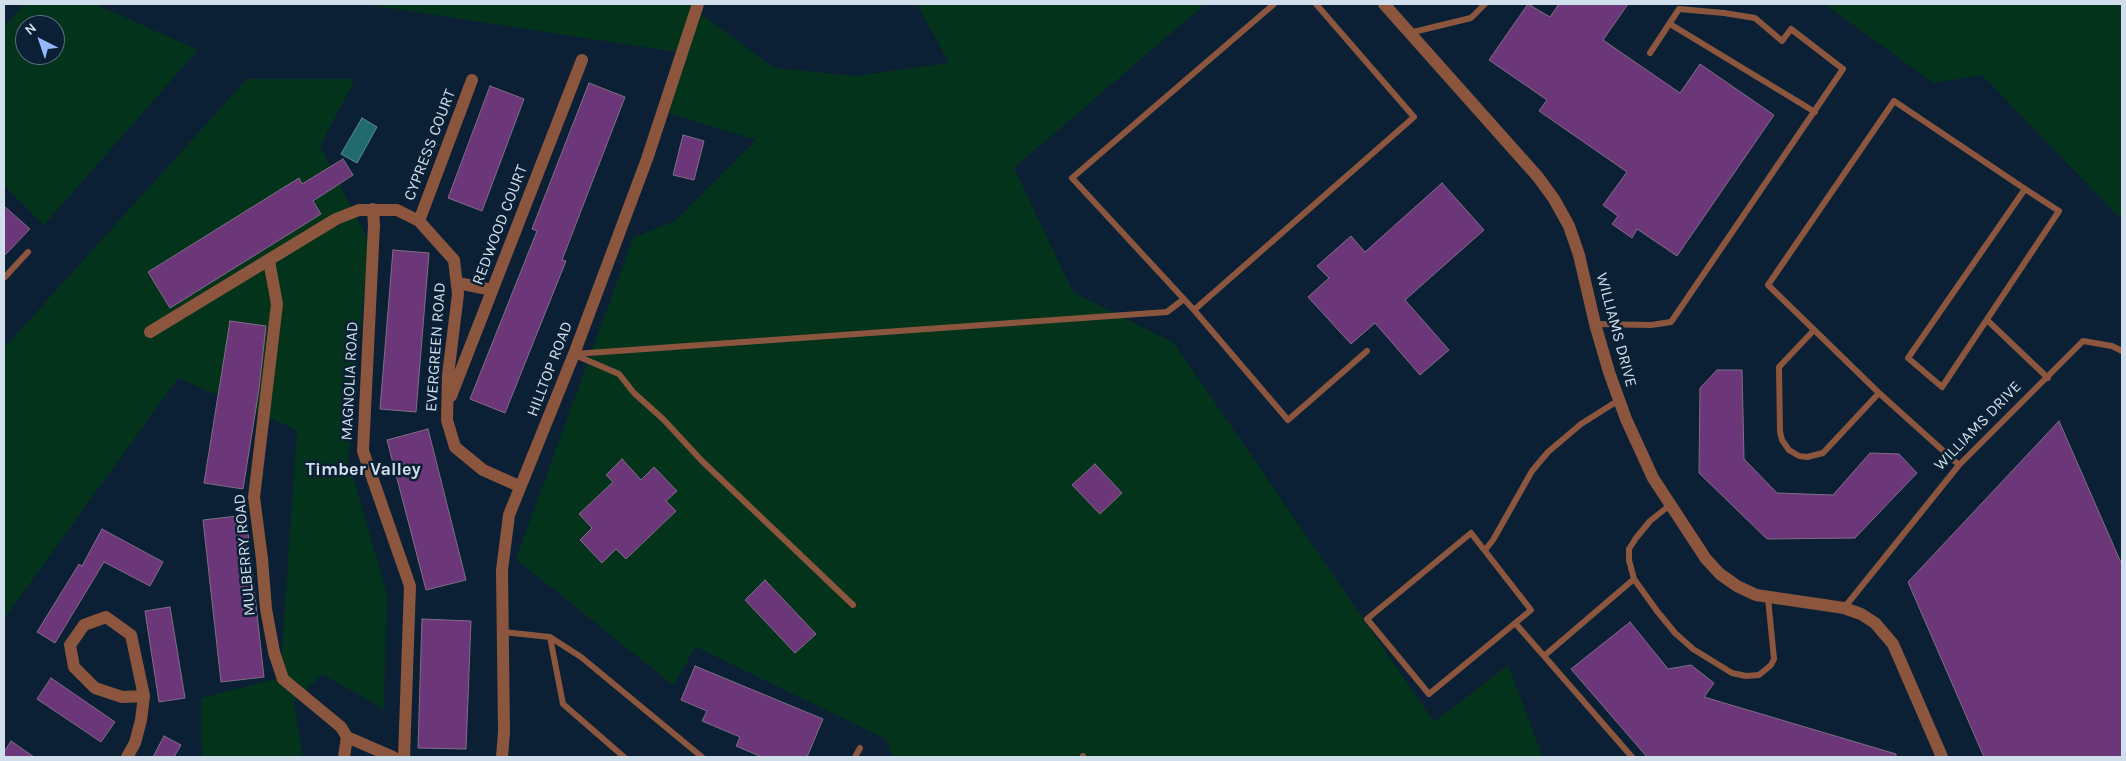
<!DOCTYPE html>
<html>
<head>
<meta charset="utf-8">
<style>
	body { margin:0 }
	#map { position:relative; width:2126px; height:761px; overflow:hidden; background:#0b2034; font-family:Karla,sans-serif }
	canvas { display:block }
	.frame { position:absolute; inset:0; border:5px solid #d1dfed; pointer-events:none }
	.north { position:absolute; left:15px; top:15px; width:50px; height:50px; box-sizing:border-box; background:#0b2034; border:1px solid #5a6c7e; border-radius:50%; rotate:319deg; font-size:14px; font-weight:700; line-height:20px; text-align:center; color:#d1dfed }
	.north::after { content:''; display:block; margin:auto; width:18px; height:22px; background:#95b7fd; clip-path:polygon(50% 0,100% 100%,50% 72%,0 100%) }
</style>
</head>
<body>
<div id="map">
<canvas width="2126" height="761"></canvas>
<div class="frame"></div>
<div class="north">N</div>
</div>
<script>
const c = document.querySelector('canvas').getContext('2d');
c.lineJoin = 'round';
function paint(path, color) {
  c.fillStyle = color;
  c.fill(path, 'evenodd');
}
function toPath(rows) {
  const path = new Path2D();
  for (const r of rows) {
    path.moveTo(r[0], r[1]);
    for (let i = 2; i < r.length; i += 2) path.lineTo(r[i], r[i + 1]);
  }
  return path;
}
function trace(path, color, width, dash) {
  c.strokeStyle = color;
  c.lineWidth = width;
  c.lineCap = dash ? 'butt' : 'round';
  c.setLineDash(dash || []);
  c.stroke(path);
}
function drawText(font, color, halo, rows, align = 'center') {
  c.font = font + ' Karla,sans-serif';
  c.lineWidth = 5;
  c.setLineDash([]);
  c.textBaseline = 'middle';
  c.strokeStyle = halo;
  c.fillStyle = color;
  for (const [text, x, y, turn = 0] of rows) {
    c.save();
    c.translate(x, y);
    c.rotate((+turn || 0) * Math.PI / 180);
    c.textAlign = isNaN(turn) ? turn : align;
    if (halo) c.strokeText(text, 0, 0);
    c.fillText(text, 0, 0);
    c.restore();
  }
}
paint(toPath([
	[24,4,95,4,198,50,44,225,4,185,4,27],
	[25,25,55,25,55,55,25,55],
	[305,4,697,4,697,11,774,68,856,76,949,63,917,4,1205,4,1014,168,1073,292,1174,343,1434,722,1508,665,1543,757,893,757,886,739,696,647,673,685,516,559,633,238,676,220,756,140,668,113,683,53,370,5],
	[1824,4,2122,4,2122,220,1982,75,1934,83],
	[247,79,355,79,320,146,369,242,348,459,387,594,384,709,322,674,294,702,303,757,202,757,201,698,280,678,297,430,178,378,4,619,4,348]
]), '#04331c');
const water = toPath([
	[362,118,377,127,357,163,341,154,362,118]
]);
paint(water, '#216b6c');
trace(water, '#568e93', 1);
const building = toPath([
	[1528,4,1550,17,1559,4,1628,4,1603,40,1680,93,1700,64,1774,115,1677,256,1637,229,1632,238,1612,224,1618,216,1603,205,1627,172,1539,111,1547,100,1489,60,1528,4],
	[589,83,625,97,562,260,566,261,505,413,470,399,537,231,532,229,589,83],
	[490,86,524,99,482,211,448,198,490,86],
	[683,135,704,141,694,180,673,175,683,135],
	[343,159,353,175,313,201,321,214,170,308,148,272,299,178,302,184,343,159],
	[1442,183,1484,230,1405,300,1449,350,1420,375,1375,323,1351,344,1308,297,1329,278,1317,266,1351,236,1365,252,1442,183],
	[4,206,30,229,4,256,4,206],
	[393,250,429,253,416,412,380,409,393,250],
	[230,321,266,326,259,389,243,489,204,483,230,321],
	[1717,370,1742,370,1744,459,1777,493,1833,495,1870,453,1899,454,1917,473,1855,538,1767,539,1699,473,1700,388,1717,370],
	[2059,421,2122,565,2122,757,1984,757,1908,582,2059,421],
	[428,429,466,580,426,590,387,440,428,429],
	[622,459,641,480,654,467,677,491,666,501,676,511,626,559,616,549,602,563,580,540,592,528,579,514,613,482,606,475,622,459],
	[1095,464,1122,493,1100,514,1072,485,1095,464],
	[246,515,264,677,221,682,203,520,246,515],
	[102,529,163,562,150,586,104,562,55,643,37,632,79,564,82,566,102,529],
	[765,580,816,634,795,653,745,600,765,580],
	[170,607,185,698,159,702,145,611,170,607],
	[422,619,471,621,466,749,418,748,422,619],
	[1630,622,1668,669,1691,665,1714,683,1704,697,1896,754,1896,757,1647,757,1571,669,1630,622],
	[695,666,823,719,807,757,762,757,736,746,740,737,702,721,707,711,681,700,695,666],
	[51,678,115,722,101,742,37,699,51,678],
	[164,736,181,745,174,757,153,757,164,736],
	[11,741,34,757,4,757,4,752,11,741]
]);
paint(building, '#6b3778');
trace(building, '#826d87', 1);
trace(toPath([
	[1274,4,1072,178,1194,310,1414,117,1316,4],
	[1670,24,1815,112],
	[1409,33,1471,18,1485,4],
	[4,278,28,252],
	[1194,310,1288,420,1367,351],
	[1987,320,2048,378],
	[1595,324,1651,325,1671,322,1843,69,1791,29,1782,41,1755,18,1724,13,1679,9,1650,53],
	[1814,330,1779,367,1780,432,1782,440,1789,450,1799,456,1807,457,1823,453,1879,393],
	[574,354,1167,312,1184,299],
	[575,355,619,374,634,393,663,419,702,461,853,605],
	[1959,465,1879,393,1768,285,1894,101,2025,189,2059,211,1942,387,1908,358,2025,189],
	[1670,505,1650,521,1636,538,1629,549,1629,560,1634,579,1657,611,1675,633,1693,649,1732,673,1746,676,1759,675,1771,665,1774,659,1768,598],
	[1471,533,1531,610,1429,694,1367,619,1471,533],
	[1485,550,1493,540,1532,471,1548,452,1581,424,1619,400],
	[1844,608,1959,465,2083,341,2112,346,2122,351],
	[1515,623,1544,656,1634,579],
	[503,632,550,637,581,657,702,757],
	[550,637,563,704,624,757],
	[1544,656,1632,757],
	[855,757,860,748],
	[1083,757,1083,756]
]), '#8c563e', 6);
trace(toPath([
	[373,209,374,225,363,451,410,586,404,757],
	[419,221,472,80],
	[269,261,277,304,254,497,262,559,266,609,274,652,283,679,341,727,347,737,393,757],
	[458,283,492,290],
	[150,332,336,219,359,210,397,210,419,221,454,260,458,294,448,375,447,420,455,447,483,470,519,486],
	[451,396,582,60],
	[127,757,135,743,141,720,144,696,131,635,106,617,84,625,70,645,74,667,95,688,122,697,144,696],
	[344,757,347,737]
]), '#8c563e', 12);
trace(toPath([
	[1384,4,1538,177,1554,199,1569,226,1579,255,1595,324,1609,372,1626,419,1653,478,1706,559,1720,574,1737,586,1756,595,1844,608,1861,614,1875,623,1893,644,1942,757],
	[502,757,504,732,502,570,509,515,574,354,647,159,698,4]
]), '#8c563e', 12);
drawText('16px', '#d1dfed', '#0b2034', [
	["CYPRESS COURT",430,145,-69],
	["REDWOOD COURT",500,225,-69],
	["WILLIAMS DRIVE",1616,330,75],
	["EVERGREEN ROAD",436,347,-86],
	["HILLTOP ROAD",550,369,-69],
	["MAGNOLIA ROAD",350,381,-87],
	["WILLIAMS DRIVE",1978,426,-46],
	["MULBERRY ROAD",245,555,-95]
]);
drawText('bold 18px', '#d1dfed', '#0b2034', [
	["Timber Valley",363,470]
]);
</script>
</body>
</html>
